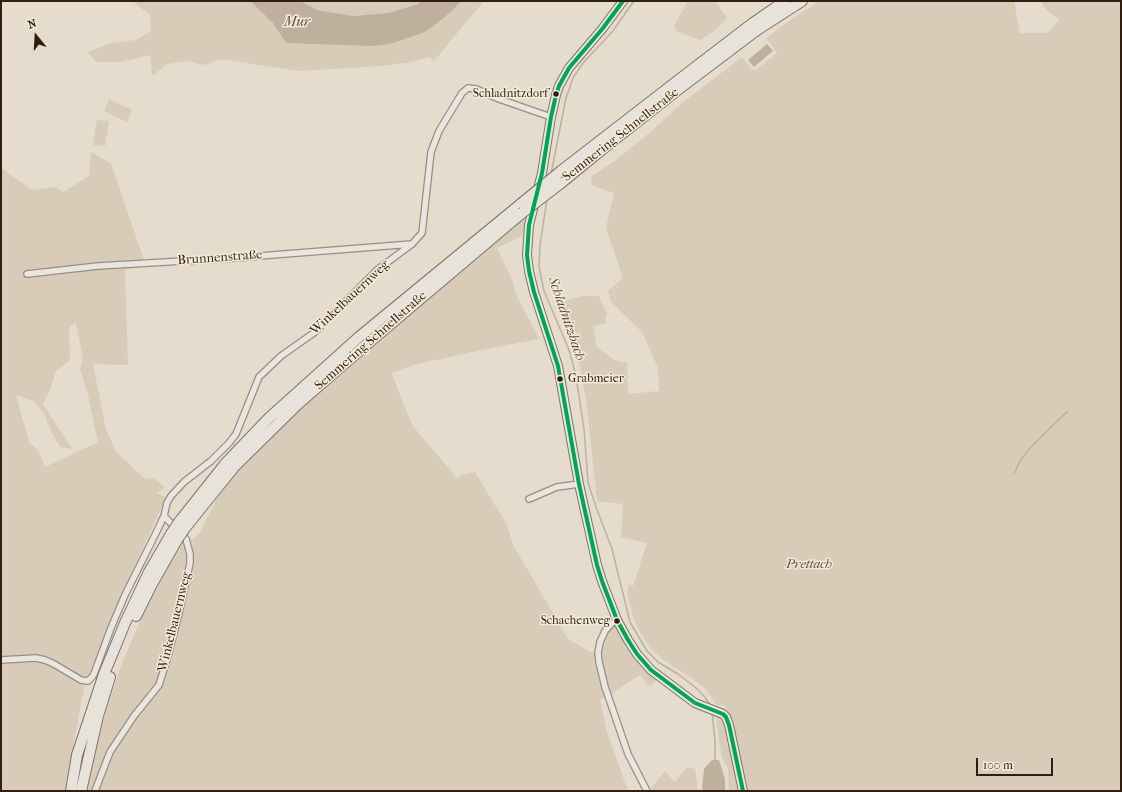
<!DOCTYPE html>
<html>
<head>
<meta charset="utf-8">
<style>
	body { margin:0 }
	#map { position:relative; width:1122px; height:792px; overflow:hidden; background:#e5dcce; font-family:"IM FELL French Canon",serif }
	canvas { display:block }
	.frame { position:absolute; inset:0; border:2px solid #321e10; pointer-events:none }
	.north { position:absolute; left:16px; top:16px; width:40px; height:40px; -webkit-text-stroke:3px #f4ead9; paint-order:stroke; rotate:342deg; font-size:11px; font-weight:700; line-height:16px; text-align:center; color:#321e10 }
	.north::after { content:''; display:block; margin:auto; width:14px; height:18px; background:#321e10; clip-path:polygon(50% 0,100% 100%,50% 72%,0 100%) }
	.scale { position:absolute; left:976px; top:758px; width:77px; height:18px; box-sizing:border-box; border:2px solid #321e10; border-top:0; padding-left:5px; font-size:12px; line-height:14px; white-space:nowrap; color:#321e10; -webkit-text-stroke:3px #f4ead9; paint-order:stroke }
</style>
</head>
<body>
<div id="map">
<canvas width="1122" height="792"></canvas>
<div class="frame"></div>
<div class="north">N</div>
<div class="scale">100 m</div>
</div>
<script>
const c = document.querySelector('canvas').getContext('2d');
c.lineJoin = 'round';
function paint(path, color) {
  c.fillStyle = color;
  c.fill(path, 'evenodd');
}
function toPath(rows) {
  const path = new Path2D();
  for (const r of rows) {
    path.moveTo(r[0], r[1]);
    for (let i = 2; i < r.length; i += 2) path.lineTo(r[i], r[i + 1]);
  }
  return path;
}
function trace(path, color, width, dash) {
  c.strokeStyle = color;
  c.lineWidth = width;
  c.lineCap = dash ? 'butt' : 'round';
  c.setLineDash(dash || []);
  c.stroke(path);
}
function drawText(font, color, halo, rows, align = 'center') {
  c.font = font + ' "IM FELL French Canon",serif';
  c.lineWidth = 3;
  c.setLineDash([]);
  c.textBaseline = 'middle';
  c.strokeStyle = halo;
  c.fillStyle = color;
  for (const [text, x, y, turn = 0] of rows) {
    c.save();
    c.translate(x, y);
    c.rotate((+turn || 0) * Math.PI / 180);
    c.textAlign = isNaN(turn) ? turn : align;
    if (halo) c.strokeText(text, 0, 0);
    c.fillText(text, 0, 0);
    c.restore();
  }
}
paint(toPath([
	[132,1,250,1,273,23,286,43,445,17,462,1,484,1,434,61,429,57,411,62,382,66,299,71,220,59,205,65,186,61,167,64,152,76,150,55,120,62,96,62,88,52,111,43,136,40,151,31,150,15],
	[301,1,421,1,418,4,389,13,353,16,317,10,303,3],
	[688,1,715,1,727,18,721,25,713,32,700,40,676,31,674,26],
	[820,1,1014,1,1020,33,1048,33,1059,20,1046,10,1041,1,1121,1,1121,791,749,791,746,786,730,717,725,706,716,705,706,689,694,680,665,661,650,648,640,632,633,617,627,592,629,585,633,586,647,543,621,537,623,504,597,501,587,407,580,367,572,339,555,303,583,296,599,296,607,314,605,318,607,323,593,326,597,347,614,360,627,363,628,394,659,391,658,368,642,332,611,302,608,291,623,278,606,228,614,193,591,185,592,176,616,160,654,129,682,103,742,57,754,71,777,53,766,38,793,18],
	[109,99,132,110,127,122,104,111],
	[97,120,109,121,105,146,93,145],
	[91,152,111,163,146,266,125,270,128,365,93,364,106,430,117,453,144,478,155,479,165,488,156,493,166,497,111,619,84,688,65,791,1,791,1,168,32,190,56,187,63,192,89,176],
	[76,323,83,359,80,369,88,395,98,442,45,467,39,451,29,442,16,395,34,401,44,413,51,431,60,447,72,449,43,404,50,390,56,371,70,360,69,326],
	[529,215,525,231,522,236,497,248,513,282,515,292,539,339,486,349,413,365,392,373,401,398,413,426,457,478,461,475,475,472,507,525,513,545,568,639,589,651,595,653,604,697,600,700,607,732,628,791,85,791,106,711,121,666,141,619,157,588,175,556,186,539,188,543,199,534,222,488,250,457,332,378,505,234],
	[615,624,657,679,650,687,640,675,609,695,599,652,602,643,607,632],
	[716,715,723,718,728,737,727,744,731,747,740,791,729,791,728,768,722,757,719,740],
	[687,767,695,769,698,791,657,791,656,790,650,791,650,790,665,771,675,782]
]), '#d8cbb8');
paint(toPath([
	[250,1,301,1,304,3,317,10,353,16,389,13,418,4,421,1,462,1,445,17,425,32,390,44,374,46,286,43,273,23],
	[767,44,773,51,754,67,748,60],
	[712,760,719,760,725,779,725,791,704,791,702,789,704,769]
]), '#beb09c');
trace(toPath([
	[551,174,566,98,573,78,583,63,612,32,634,1],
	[547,199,540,245,539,266,544,291,569,350,576,376,584,429,588,482,596,507,612,549,630,622,647,651,658,662,678,674,695,687,705,697,710,705],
	[1014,474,1020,461,1031,447,1056,422,1067,412],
	[712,712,715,740,715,760]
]), '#beb09c', 1.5);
const street = toPath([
	[27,274,98,266,234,258,412,244],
	[529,499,557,487,579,484],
	[617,620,612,623,605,631,600,642,598,653,599,662,605,687,628,754,647,791],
	[1,660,36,658,45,660,54,664,81,680,88,681,92,677,94,674,111,628,125,595,156,533,164,516,167,503,171,496,184,482,211,461,229,443,236,434,259,377,281,356,315,332,377,270,412,244,422,233,431,152,439,131,462,93,468,88,476,89,499,99,551,117],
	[95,791,110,752,134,716,159,685,168,656,179,613,190,563,190,554,186,539,164,516]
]);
const secondary = toPath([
	[623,1,603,28,569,68,559,86,556,95,551,117,542,173,529,225,527,255,529,271,534,292,558,366,579,484,597,565,602,581,617,620,628,640,637,654,651,670,695,703,723,714,726,717,729,725,743,791]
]);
const highway = toPath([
	[561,171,676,82,753,23,785,1],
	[561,183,605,147,680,88,757,30,802,1],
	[179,522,225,464,269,418,359,337,522,203],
	[185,528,234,467,298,404,367,344,522,213],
	[136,616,152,584,177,540],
	[71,791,77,755,104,674,125,623,149,572,171,534],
	[81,791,98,716,110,677]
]);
trace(street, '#968e85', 8);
trace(secondary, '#7c756c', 10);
trace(highway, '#7c756c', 12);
trace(street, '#eae6df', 5.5);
trace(secondary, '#eae6df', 8);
trace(highway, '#e7e2da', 10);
const highwayBridge = toPath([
	[522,203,561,171],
	[522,213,561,183],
	[171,534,179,522],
	[177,540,185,528]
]);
trace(highwayBridge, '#7c756c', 12, []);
trace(highwayBridge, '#e7e2da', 10);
trace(toPath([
	[623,1,603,28,569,68,559,86,556,95,551,117,542,173,529,225,527,255,529,271,534,292,558,366,579,484,597,565,602,581,617,620,628,640,637,654,651,670,695,703,723,714,726,717,729,725,743,791]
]), '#00a651', 4);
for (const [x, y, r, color] of [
	[556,94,3.5,"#321e10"],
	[560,379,3.5,"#321e10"],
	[617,621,3.5,"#321e10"]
]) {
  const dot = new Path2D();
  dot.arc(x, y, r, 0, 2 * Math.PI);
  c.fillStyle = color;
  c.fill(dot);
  trace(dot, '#f4ead9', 1.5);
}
drawText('12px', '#321e10', '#f4ead9', [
	["Schladnitzdorf",548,94],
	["Grabmeier",568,379,"left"],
	["Schachenweg",610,621]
], 'right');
drawText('13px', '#321e10', '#f4ead9', [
	["Semmering Schnellstraße",621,135,-38],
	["Brunnenstraße",220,258,-4],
	["Winkelbauernweg",350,298,-43],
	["Semmering Schnellstraße",371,341,-41],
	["Winkelbauernweg",175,622,-76]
]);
drawText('italic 13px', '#614e3d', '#f4ead9', [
	["Prettach",809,565]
]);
drawText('italic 14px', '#5d4a3a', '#f4ead9', [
	["Mur",297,23],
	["Schladnitzbach",566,319,71]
]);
</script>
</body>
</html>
